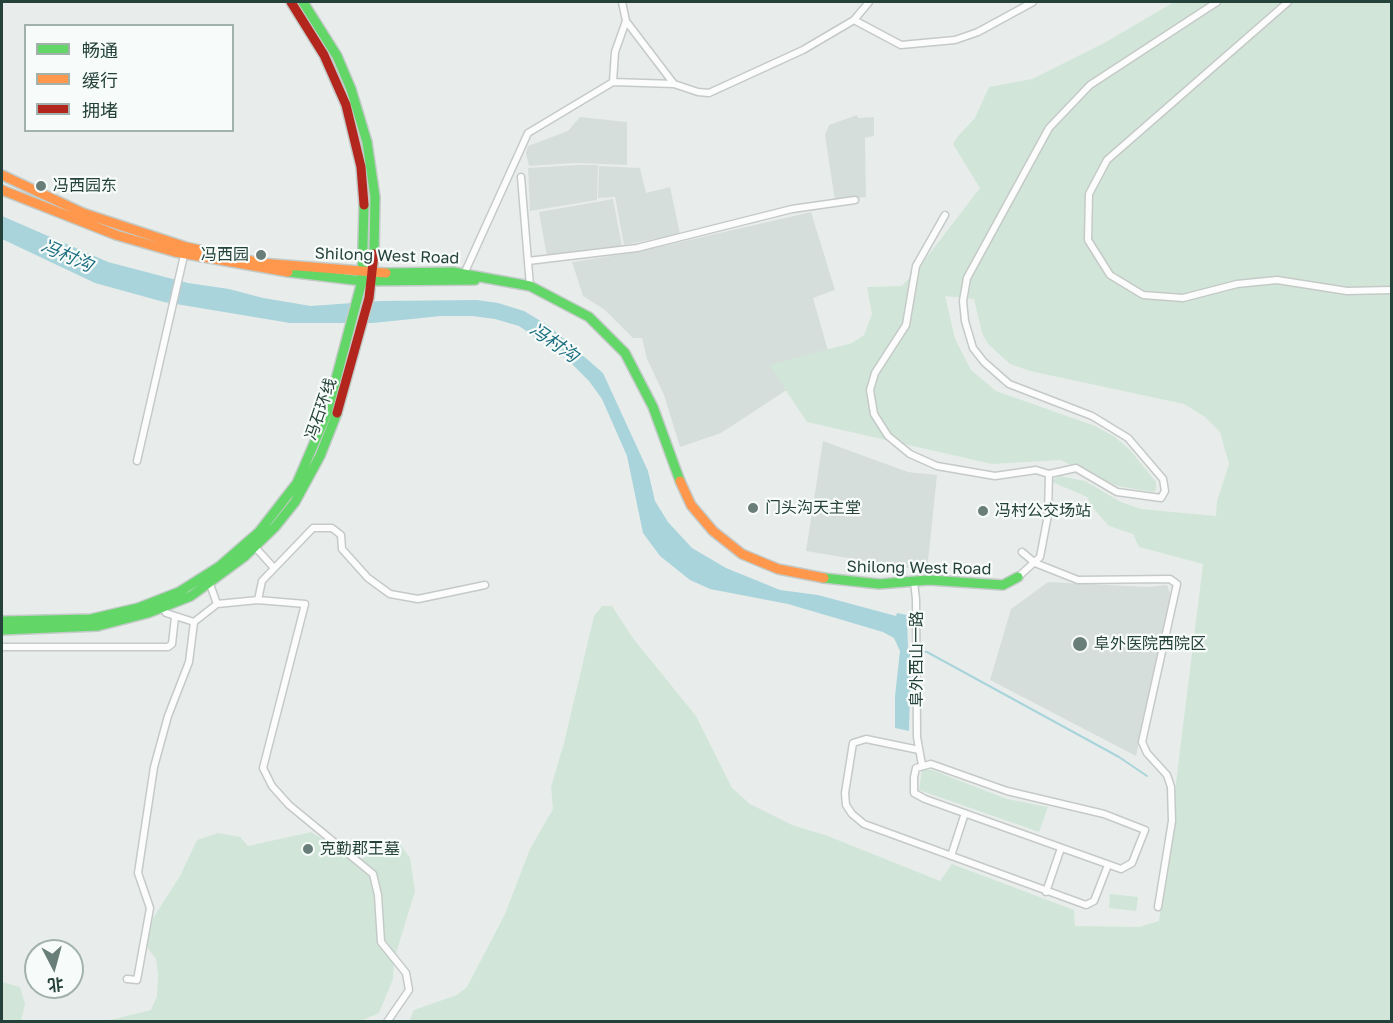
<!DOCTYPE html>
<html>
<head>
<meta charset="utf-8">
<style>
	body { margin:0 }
	#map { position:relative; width:1393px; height:1023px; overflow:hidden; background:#e8edeb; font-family:"Golos Text","Noto Sans SC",sans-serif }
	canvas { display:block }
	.frame { position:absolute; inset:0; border:3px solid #24423a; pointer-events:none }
	.legend { position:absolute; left:24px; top:24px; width:210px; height:108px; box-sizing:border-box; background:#f7fbf9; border:2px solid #a3b1ad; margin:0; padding:8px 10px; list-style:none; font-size:18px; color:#24423a }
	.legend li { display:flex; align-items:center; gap:12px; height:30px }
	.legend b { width:30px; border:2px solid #a3b1ad }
	.north { position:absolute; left:24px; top:939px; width:60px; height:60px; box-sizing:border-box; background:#f7fbf9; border:2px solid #a3b1ad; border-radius:50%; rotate:174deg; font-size:16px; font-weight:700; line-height:24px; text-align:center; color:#24423a }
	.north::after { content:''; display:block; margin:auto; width:21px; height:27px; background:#697e78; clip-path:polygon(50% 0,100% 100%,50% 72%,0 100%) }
</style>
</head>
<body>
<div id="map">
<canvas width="1393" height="1023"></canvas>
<div class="frame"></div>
<ul class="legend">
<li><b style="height:8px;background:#63d668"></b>畅通</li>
<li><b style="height:8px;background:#ff974d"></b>缓行</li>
<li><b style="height:8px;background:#b3261e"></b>拥堵</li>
</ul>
<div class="north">北</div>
</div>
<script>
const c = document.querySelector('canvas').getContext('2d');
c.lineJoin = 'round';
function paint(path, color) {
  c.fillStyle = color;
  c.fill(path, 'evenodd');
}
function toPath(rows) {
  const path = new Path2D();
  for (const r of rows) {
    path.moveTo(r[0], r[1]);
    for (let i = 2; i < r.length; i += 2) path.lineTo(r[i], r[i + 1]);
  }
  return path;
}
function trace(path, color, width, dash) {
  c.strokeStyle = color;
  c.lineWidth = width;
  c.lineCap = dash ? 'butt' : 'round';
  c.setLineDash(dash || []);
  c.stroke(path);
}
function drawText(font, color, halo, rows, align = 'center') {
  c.font = font + ' "Golos Text","Noto Sans SC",sans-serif';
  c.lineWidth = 4.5;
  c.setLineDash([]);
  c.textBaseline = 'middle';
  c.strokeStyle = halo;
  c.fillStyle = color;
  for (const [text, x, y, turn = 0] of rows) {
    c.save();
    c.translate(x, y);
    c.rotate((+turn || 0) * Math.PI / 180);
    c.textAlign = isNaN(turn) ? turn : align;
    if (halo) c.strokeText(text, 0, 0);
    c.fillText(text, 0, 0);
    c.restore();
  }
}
paint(toPath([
	[857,115,858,118,874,117,874,136,865,138,866,197,835,201,825,135,829,125],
	[580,117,627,122,627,165,576,163,529,166,526,153,528,146,568,131],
	[576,165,598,165,597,200,530,211,528,168],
	[599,166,640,168,646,193,670,187,680,234,624,245,615,197,598,198],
	[613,199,622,246,547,257,539,212],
	[811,212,835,290,813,298,831,361,721,433,680,447,664,395,647,359,642,338,633,338,605,310,583,296,572,262,637,252],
	[823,441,908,472,937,475,927,571,806,551],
	[1048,582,1148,587,1167,585,1171,596,1136,756,990,680,1011,609]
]), '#d6dedb');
paint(toPath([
	[1174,2,1391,2,1391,1021,409,1022,414,1010,457,995,467,987,505,914,530,849,553,809,551,787,564,743,594,616,602,606,612,606,632,637,696,716,732,788,750,804,792,825,825,835,940,881,952,864,1074,910,1075,926,1139,927,1159,921,1203,564,1139,547,1133,534,1109,526,1092,507,1087,497,1050,481,1060,476,1085,481,1121,502,1141,509,1216,516,1217,501,1229,464,1220,432,1205,417,1184,404,1030,371,1010,364,988,344,982,333,974,299,945,296,955,339,971,370,996,391,1095,426,1115,437,1130,450,1156,482,1156,490,1153,492,1118,486,1060,460,992,464,807,422,769,365,852,343,864,335,872,314,867,287,902,286,920,266,980,188,953,144,958,136,975,118,989,87,1032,79,1106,42],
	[922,769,932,770,1007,799,1048,807,1039,832,919,790],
	[311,832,358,860,375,853,385,843,400,844,410,858,415,891,394,960,393,979,379,1013,358,1022,63,1022,106,1021,151,1010,157,996,158,974,156,959,143,942,148,926,180,876,197,840,218,833,240,837,248,846],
	[1110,894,1138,897,1136,911,1109,908],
	[2,982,20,987,25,1004,21,1021,2,1021]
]), '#d1e6d8');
paint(toPath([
	[2,216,108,262,188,283,229,289,263,298,311,306,380,301,477,300,498,303,524,311,549,326,603,373,648,471,655,501,668,522,692,548,726,568,780,590,818,595,896,616,897,613,907,615,908,650,911,651,909,731,895,728,895,696,900,651,894,638,883,632,788,604,710,589,690,580,660,556,643,533,627,456,602,399,589,381,568,360,519,326,495,319,472,316,441,316,373,323,290,323,164,302,95,283,2,239]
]), '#a9d4db');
trace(toPath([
	[908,650,927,652,1119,757,1147,776]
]), '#a9d4db', 2);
const street = toPath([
	[622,2,626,21,674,84],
	[1288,2,1107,160,1089,194,1088,240,1110,275,1143,295,1183,298,1237,284,1277,280,1347,291,1392,290],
	[854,20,901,45,955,40,978,32,1033,2],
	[626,21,615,52,613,82,674,84,698,92,709,93,803,50,854,20,869,2],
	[521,177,530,286],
	[945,215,916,266,906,325,875,373,870,390,874,414,888,436,910,454,937,466,995,476,1036,470,1049,474],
	[528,261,637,248,792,209,855,200],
	[464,274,528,133,613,82],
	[137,461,185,251],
	[255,547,274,568],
	[1022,552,1035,563,1078,580,1170,579,1177,584,1142,742,1147,753,1167,775,1171,787,1172,821,1158,907],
	[1018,577,1040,557,1048,515,1049,474,1076,468,1117,492,1161,498,1165,491,1163,479,1128,438,1092,416,1009,384,984,362,973,348,965,321,963,301,967,278,1049,128,1090,85,1217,2],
	[914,582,916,599,917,737,922,765],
	[210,584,217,604],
	[258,600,305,604,263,768,272,786,289,805,373,874,378,895,381,942,406,973,409,990,387,1022],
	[194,622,217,604,258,600,262,581,313,528,332,528,341,535,342,549,368,578,390,594,418,599,485,585],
	[2,647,168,647,172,644,175,617],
	[919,750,866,739,853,743,845,793,846,805,852,814,864,824,1086,905,1094,901,1108,865],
	[931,764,1007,791,1104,814,1145,830,1132,863,1121,869,925,799,914,793,914,777,916,768,931,764],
	[951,856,965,813],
	[1046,892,1061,848],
	[127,979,137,980,150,908,138,873,154,767,168,716,189,662,194,622,166,613,161,605]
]);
const fast = toPath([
	[303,2,337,56,351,89,367,142,375,197,374,254],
	[288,272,362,281,475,280],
	[386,273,453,272,530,286,589,317,625,353,653,407,680,481],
	[824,578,879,584,929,580,1003,585,1018,577],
	[2,621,91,619,138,608,179,592,220,566,259,532,297,483,327,413,362,281,364,205],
	[2,630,98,626,148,613,191,596,244,557,275,527,295,502,320,456,337,413]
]);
const slow = toPath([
	[2,175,83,213,186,247,261,263,386,273],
	[2,190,116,235,175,252,288,272],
	[680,481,691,505,713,531,742,554,778,569,824,578]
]);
const jam = toPath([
	[291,2,324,55,346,105,361,167,364,205],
	[337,413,369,298,374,254]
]);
trace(street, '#c5cac8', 9);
trace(fast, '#c3cbc8', 12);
trace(slow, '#c3cbc8', 12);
trace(jam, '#c3cbc8', 12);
trace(street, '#fcfcfc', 6);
trace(fast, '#63d668', 9);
trace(slow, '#ff974d', 9);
trace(jam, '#b3261e', 9);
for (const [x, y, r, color] of [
	[41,186,6,"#697e78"],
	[261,255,6,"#697e78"],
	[753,508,6,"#697e78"],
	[983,511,6,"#697e78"],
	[1080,644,8,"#697e78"],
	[308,849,6,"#697e78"]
]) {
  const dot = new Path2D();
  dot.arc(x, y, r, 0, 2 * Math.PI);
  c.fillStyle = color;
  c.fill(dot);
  trace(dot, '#f7fbf9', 2);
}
drawText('16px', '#24423a', '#f7fbf9', [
	["冯西园东",53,186],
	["冯西园",249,255,"right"],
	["门头沟天主堂",765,508],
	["冯村公交场站",995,511],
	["阜外医院西院区",1094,644],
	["克勤郡王墓",320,849]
], 'left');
drawText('16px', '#24423a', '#f7fbf9', [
	["Shilong West Road",387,256,2],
	["冯石环线",321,409,-71],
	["Shilong West Road",919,568,1],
	["阜外西山一路",917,659,-90]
]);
drawText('italic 18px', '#1c6f80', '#f7fbf9', [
	["冯村沟",67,256,24],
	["冯村沟",554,343,35]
]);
</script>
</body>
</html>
